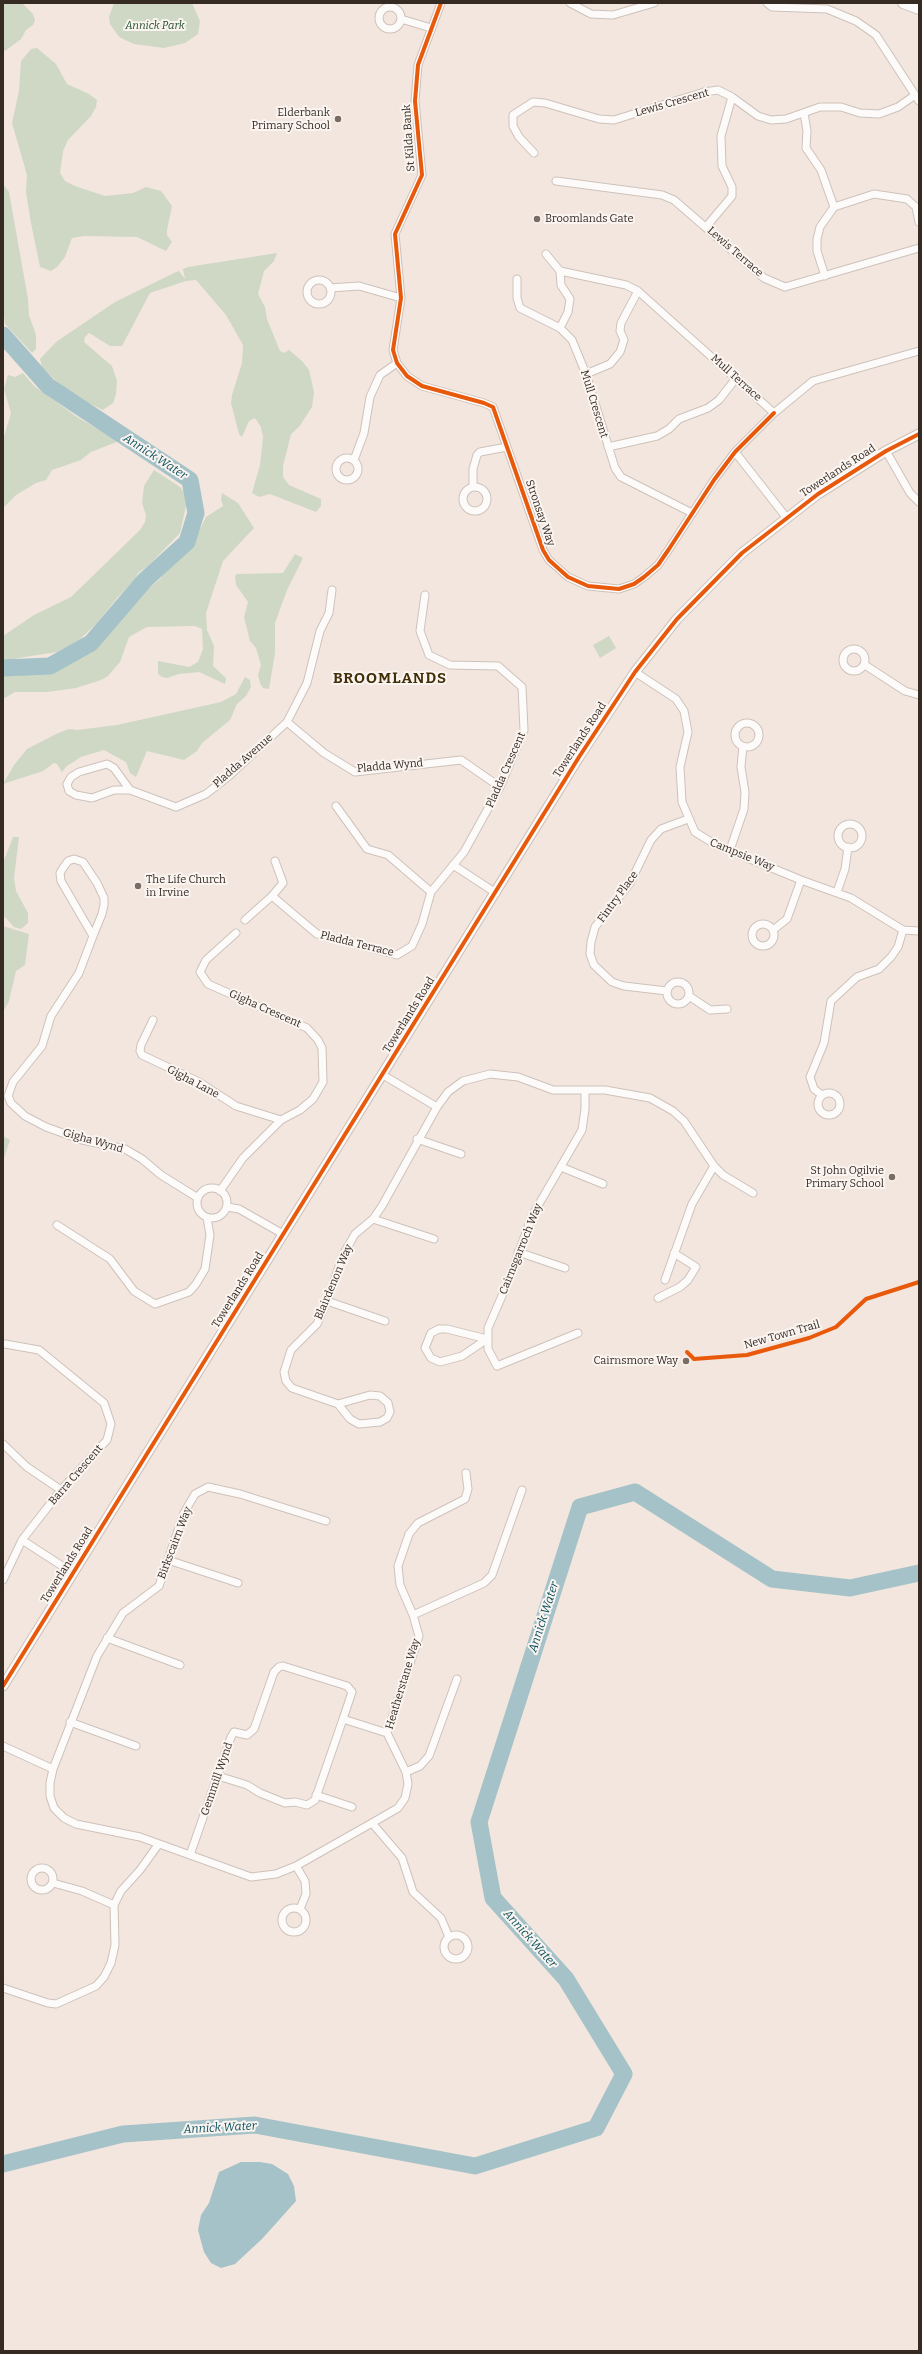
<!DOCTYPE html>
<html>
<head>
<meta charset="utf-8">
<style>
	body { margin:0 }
	#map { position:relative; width:922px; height:2354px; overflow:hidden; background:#f3e6de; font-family:Bitter,serif }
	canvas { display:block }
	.frame { position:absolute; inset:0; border:4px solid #362b23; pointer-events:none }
</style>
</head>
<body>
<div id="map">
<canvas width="922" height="2354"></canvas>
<div class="frame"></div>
</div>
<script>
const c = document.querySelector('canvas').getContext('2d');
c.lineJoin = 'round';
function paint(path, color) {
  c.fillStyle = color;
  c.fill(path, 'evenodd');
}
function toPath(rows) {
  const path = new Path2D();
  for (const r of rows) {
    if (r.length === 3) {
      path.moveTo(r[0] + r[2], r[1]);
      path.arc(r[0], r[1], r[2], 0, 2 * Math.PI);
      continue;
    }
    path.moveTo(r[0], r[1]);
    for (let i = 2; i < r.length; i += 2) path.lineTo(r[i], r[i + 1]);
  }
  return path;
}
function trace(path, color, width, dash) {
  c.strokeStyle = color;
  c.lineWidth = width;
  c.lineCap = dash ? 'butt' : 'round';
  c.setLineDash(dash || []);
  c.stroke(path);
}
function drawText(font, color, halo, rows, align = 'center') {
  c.font = font + ' Bitter,serif';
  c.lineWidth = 4;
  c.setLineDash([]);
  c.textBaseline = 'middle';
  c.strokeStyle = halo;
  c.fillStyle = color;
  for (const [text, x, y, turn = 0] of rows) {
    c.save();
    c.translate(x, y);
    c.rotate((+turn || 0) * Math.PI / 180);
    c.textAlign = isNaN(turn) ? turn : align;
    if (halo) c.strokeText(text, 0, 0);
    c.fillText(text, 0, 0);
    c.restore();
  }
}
paint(toPath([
	[3,3,22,3,33,14,35,20,33,25,26,30,21,39,5,51,3,49],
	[114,3,192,3,200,21,198,34,185,43,164,48,134,44,119,37,110,24,109,17],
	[37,48,56,64,67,84,89,94,97,100,96,107,91,116,68,140,63,151,60,173,65,181,75,186,105,196,133,193,146,187,161,191,172,206,167,230,167,235,172,242,166,251,137,237,84,236,72,238,65,257,57,267,51,271,40,267,31,223,26,192,27,175,12,123,19,91,21,61,31,49],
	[3,184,9,192,28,299,29,315,36,335,36,349,32,353,5,324,3,308],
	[277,253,274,261,264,271,258,294,265,307,267,319,280,351,284,353,289,350,302,361,309,370,314,392,312,407,299,427,291,434,283,466,283,477,289,485,321,499,321,506,316,512,270,494,259,497,252,493,260,465,263,437,261,427,255,418,249,421,242,437,239,434,231,403,232,395,242,363,243,345,226,315,196,280,186,281,150,293,122,346,110,346,89,333,85,337,84,342,112,366,117,381,116,394,113,403,103,410,69,394,42,367,40,359,56,342,115,302,174,273,179,271,185,279,183,269,188,267],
	[23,373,34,386,77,417,119,441,91,452,81,460,52,470,46,480,36,483,16,495,3,508,3,440,11,413,4,389,8,375,15,377],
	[154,470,180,487,184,492,187,501,180,533,149,565,138,573,135,580,118,597,96,624,78,641,57,652,18,658,3,664,3,636,34,615,71,597,140,530,145,522,146,515,142,503,144,486],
	[222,493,238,503,254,528,223,561,206,613,207,630,214,646,213,666,226,678,225,684,199,672,179,674,167,678,162,677,158,674,158,661,189,667,198,662,203,649,202,629,195,626,147,627,129,637,120,662,108,676,101,680,76,688,47,692,15,692,3,699,3,676,44,674,72,663,96,644,122,619,142,593,160,579,174,560,194,542,206,517,223,506,221,499],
	[295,554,303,558,287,590,275,623,275,653,269,689,263,688,260,683,258,675,261,665,256,648,250,641,244,617,248,602,236,585,235,576,237,574,283,573],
	[609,636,616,648,600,658,593,645],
	[245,677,250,680,251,687,246,696,237,704,230,720,202,743,197,751,184,760,147,751,136,777,130,773,126,762,104,750,81,757,67,766,62,772,57,764,54,763,43,771,3,784,14,765,27,749,56,734,69,729,77,730,117,725,221,702,236,694],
	[13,837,19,837,14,878,16,891,28,913,28,923,21,929,14,927,3,915,3,863],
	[3,926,29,934,25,965,16,971,9,1001,3,1012],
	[3,1136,10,1140,3,1161]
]), '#ced8c5');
paint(toPath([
	[241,2162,260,2162,272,2164,288,2174,294,2186,296,2201,262,2239,235,2264,221,2268,211,2263,204,2252,198,2230,201,2215,209,2203,219,2172]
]), '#a4c2c7');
trace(toPath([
	[3,335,48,386,190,480,196,513,187,542,145,580,91,643,50,666,3,668],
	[3,2164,123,2134,255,2125,475,2166,596,2128,624,2074,566,1979,493,1898,479,1822,580,1507,635,1492,772,1579,850,1588,919,1573]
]), '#a4c2c7', 17);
const minor = toPath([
	[441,3,418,65,415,101,422,175,395,234,401,298,393,350,397,363,407,376,422,386,484,403,493,407,543,550,549,560,568,577,588,586,619,589,634,584,644,577,658,565,669,549,714,480,735,452,774,413],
	[570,3,591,14,613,15,654,3],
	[767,3,772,7,827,9,856,21,876,35,919,101],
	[390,18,11],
	[401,19,431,28],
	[804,113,807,131,806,148,821,170,834,207],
	[534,153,519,137,513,126,513,115,533,102,545,103,599,119,614,120,704,92,718,90,732,97,758,116,771,120,786,119,820,107,841,107,860,113,879,114,898,107,915,95],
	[556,181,662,195,674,200,764,278,785,287,919,248],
	[706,227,732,196,732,187,722,166,721,136,732,97],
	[546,254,560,271,561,285,570,299,568,312,560,328],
	[560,271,626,285,638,291,774,413,813,381,919,351],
	[825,276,817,251,817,239,820,227,834,207,874,194,907,199,916,207,919,222],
	[517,279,517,298,520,308,560,328,572,340,586,374,615,468,621,477,692,513],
	[319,292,12],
	[330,288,359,286,401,298],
	[586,374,610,364,620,352,624,340,620,331,621,323,638,291],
	[608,447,657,436,669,429,679,419,708,408,719,400,737,377],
	[886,451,910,493,919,502],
	[735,452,786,517],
	[347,469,11],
	[354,460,364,433,370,397,380,375,397,363],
	[473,486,473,469,477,455,480,452,507,447],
	[475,499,12],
	[854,660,11],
	[865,665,905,691,919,695],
	[635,672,676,699,684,711,688,732,680,767,682,802,695,832,716,845,801,880,851,898,903,930,919,931],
	[287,722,324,753,355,772,461,760,500,787],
	[747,735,12],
	[130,790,114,790,92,798,76,795,69,791,67,784,71,777,79,772,107,764,114,768,130,790,176,807,206,794,229,776,287,722,307,683,320,631,329,613,332,590],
	[336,806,367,849,388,855,431,892],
	[850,836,12],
	[730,850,744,809,745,792,741,767,743,746],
	[453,865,496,893],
	[837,892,845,869,848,847],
	[272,896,317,934,397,955,412,946,422,924,431,892,464,852,500,787,524,730,522,687,498,666,450,665,429,655,420,631,425,595],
	[245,920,272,896,283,883,275,861],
	[763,935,11],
	[773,930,787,919,801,880],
	[93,936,61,881,60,873,63,868,68,861,74,859,83,862,97,883,104,898,104,905,102,914,93,936,79,973,51,1016,42,1046,13,1082,8,1096,11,1103,25,1116,46,1127,82,1140,125,1149,142,1159,161,1175,198,1198],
	[678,993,11],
	[667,991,624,986,612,982,594,965,590,954,591,942,595,927,630,883,651,840,661,829,688,819],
	[689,996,710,1010,727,1009],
	[153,1020,141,1045,140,1051,142,1055,199,1082,236,1106,281,1120],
	[829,1104,11],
	[822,1095,814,1089,810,1077,824,1043,831,1001,857,977,879,969,891,957,898,947,903,930],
	[437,1107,448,1092,463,1081,490,1074,518,1077,553,1090,605,1090,650,1098,673,1111,684,1121,714,1166,723,1175,753,1193],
	[417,1139,461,1154],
	[561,1167,603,1184],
	[212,1203,15],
	[220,1191,243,1158,281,1120,300,1110,313,1099,323,1082,322,1048,318,1040,307,1028,208,984,200,972,206,960,236,933],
	[227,1207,239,1209,283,1234],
	[373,1219,434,1239],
	[57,1225,110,1259,134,1291,155,1304,189,1292,196,1284,205,1269,210,1235,207,1218],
	[518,1252,565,1268],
	[665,1280,692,1204,714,1166],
	[658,1298,680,1287,688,1280,696,1267,674,1253],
	[327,1301,385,1321],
	[439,1329,447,1329,487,1339,462,1356,440,1362,431,1358,425,1348,431,1333,439,1329],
	[578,1333,497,1366,488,1349,488,1328,508,1282,532,1216,582,1130,585,1109,585,1090],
	[338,1404,370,1395,380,1396,388,1403,390,1412,387,1418,380,1422,359,1424,350,1419,338,1404,292,1388,286,1381,284,1372,291,1350,317,1324,327,1301,343,1255,355,1234,373,1219,382,1206,437,1107,383,1075],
	[3,1444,27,1467,61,1490],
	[22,1540,73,1573],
	[168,1560,238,1583],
	[3,1580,22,1540,61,1490,107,1440,111,1424,104,1403,39,1350,5,1344],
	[413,1615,484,1583,492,1575,522,1490],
	[107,1638,180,1665],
	[70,1722,136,1746],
	[3,1746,53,1769,50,1783,50,1796,54,1808,64,1818,76,1824,140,1837,251,1877,276,1874,296,1866,372,1823,398,1808,405,1798,408,1784,406,1772,387,1733,419,1636,413,1615,400,1585,398,1566,409,1534,418,1523,465,1499,468,1489,466,1473],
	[53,1769,97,1656,123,1613,159,1586,184,1513,195,1494,208,1487,240,1494,326,1521],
	[406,1772,420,1766,429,1756,457,1679],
	[218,1776,247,1785,260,1793,285,1803,295,1802,307,1805,315,1800,343,1719],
	[316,1795,352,1807],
	[372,1823,402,1858,413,1892,441,1918,449,1937],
	[190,1855,231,1737,234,1732,247,1735,254,1729,274,1672,279,1667,283,1666,347,1686,352,1692,343,1719,387,1733],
	[296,1866,305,1881,306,1894,300,1909],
	[42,1879,11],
	[53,1883,82,1891,114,1905],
	[294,1920,12],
	[456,1947,12],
	[3,1988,48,2003,56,2004,96,1986,104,1977,111,1963,115,1945,114,1905,121,1891,140,1870,158,1845]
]);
const tertiary = toPath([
	[3,1686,579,757,635,672,677,619,742,553,818,494,886,451,919,434]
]);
const secondary = toPath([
	[903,3,919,9]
]);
trace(minor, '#cdc2bb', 9);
trace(tertiary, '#cdc2bb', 11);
trace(secondary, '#cdc2bb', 12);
trace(minor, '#fdfbfa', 7);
trace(tertiary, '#fdfbfa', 9);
trace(secondary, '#fdfbfa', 10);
trace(toPath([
	[441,3,418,65,415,101,422,175,395,234,401,298,393,350,397,363,407,376,422,386,484,403,493,407,543,550,549,560,568,577,588,586,619,589,634,584,644,577,658,565,669,549,714,480,735,452,774,413],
	[687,1352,694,1359,747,1355,809,1338,836,1327,866,1299,919,1282],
	[3,1686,579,757,635,672,677,619,742,553,818,494,886,451,919,434]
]), '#e8590c', 4);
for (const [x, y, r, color] of [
	[338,119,4,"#786c64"],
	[537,219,4,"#786c64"],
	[138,886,4,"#786c64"],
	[892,1177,4,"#786c64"],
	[686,1361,4,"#786c64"]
]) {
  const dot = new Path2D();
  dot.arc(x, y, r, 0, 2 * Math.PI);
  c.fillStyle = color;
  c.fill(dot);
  trace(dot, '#fbf5f1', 1.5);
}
drawText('italic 11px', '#1e4d25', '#fbf5f1', [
	["Annick Park",155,26]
]);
drawText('11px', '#362b23', '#fbf5f1', [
	["Lewis Crescent",672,103,-16],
	["St Kilda Bank",409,138,-94],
	["Lewis Terrace",735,252,41],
	["Mull Terrace",736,378,42],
	["Mull Crescent",594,404,73],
	["Towerlands Road",838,471,-33],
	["Stronsay Way",540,513,71],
	["Towerlands Road",580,740,-57],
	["Pladda Avenue",243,761,-41],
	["Pladda Wynd",390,766,-5],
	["Pladda Crescent",506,770,-66],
	["Campsie Way",742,855,22],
	["Fintry Place",618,897,-54],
	["Pladda Terrace",357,944,14],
	["Gigha Crescent",265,1009,24],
	["Towerlands Road",409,1015,-58],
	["Gigha Lane",193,1082,28],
	["Gigha Wynd",93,1141,16],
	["Cairnsgarroch Way",521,1249,-68],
	["Blairdenon Way",334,1282,-67],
	["Towerlands Road",238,1290,-58],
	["New Town Trail",782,1335,-16],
	["Barra Crescent",76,1475,-49],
	["Birkscairn Way",175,1543,-69],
	["Towerlands Road",67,1565,-58],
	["Heatherstane Way",403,1684,-73],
	["Gemmill Wynd",217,1779,-71]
]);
drawText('11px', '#362b23', '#fbf5f1', [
	["Elderbank",330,113],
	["Primary School",330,126],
	["Broomlands Gate",545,219,"left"],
	["The Life Church",146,880,"left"],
	["in Irvine",146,893,"left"],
	["St John Ogilvie",884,1171],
	["Primary School",884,1184],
	["Cairnsmore Way",678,1361]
], 'right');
drawText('italic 12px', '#0a515e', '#fbf5f1', [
	["Annick Water",155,457,33],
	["Annick Water",544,1617,-72],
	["Annick Water",530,1939,48],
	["Annick Water",220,2128,-3]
]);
c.letterSpacing = '1px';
drawText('bold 15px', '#432f08', '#fbf5f1', [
	["BROOMLANDS",390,679]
]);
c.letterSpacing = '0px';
</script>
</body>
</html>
